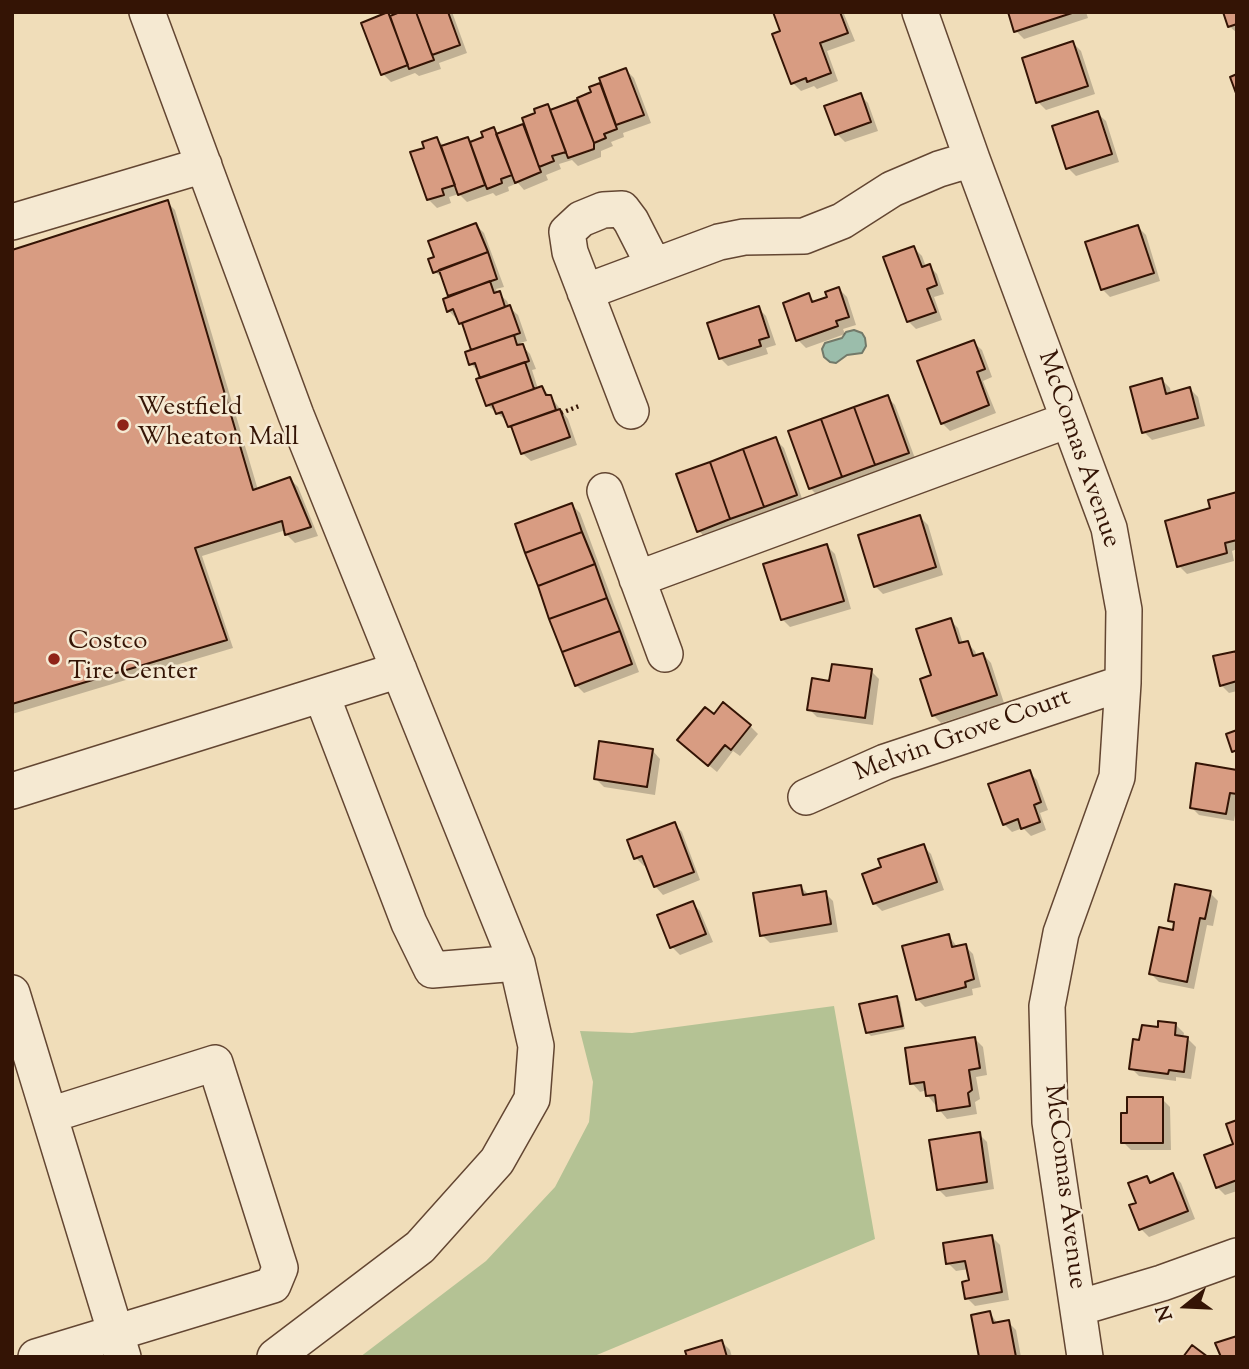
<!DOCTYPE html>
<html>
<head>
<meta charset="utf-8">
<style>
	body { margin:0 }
	#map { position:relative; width:1249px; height:1369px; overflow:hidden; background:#f0ddb9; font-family:"Sorts Mill Goudy",serif }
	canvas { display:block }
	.frame { position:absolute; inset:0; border:14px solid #341405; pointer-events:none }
	.north { position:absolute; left:1151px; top:1271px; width:70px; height:70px; -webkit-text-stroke:5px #f5e9d2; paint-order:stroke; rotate:252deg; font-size:19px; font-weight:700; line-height:28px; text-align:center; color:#341405 }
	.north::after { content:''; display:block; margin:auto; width:24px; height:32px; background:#341405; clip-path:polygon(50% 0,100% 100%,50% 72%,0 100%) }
</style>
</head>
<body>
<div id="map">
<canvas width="1249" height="1369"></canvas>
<div class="frame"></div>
<div class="north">N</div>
</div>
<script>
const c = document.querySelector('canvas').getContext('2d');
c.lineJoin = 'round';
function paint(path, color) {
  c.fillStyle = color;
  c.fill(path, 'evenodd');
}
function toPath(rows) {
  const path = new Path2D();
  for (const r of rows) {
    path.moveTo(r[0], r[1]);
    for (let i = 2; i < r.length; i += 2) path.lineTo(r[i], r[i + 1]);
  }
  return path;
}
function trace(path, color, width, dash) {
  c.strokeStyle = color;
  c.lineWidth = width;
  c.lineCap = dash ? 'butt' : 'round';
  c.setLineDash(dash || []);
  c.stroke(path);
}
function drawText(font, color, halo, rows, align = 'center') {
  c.font = font + ' "Sorts Mill Goudy",serif';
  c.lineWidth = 5;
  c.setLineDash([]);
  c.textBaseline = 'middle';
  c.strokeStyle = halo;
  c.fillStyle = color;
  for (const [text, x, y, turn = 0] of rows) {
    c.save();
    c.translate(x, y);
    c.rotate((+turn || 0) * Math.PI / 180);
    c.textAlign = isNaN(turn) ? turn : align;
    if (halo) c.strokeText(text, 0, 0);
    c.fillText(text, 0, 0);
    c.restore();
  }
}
paint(toPath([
	[834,1006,875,1239,592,1357,360,1357,486,1261,555,1187,589,1122,593,1082,580,1031,632,1033]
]), '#b4c294');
const water = toPath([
	[854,330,862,333,865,338,866,346,862,353,847,355,836,363,830,362,824,357,822,349,825,343,842,338,846,332,854,330]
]);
paint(water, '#9bbdab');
trace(water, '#727969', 2);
paint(toPath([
	[405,12,452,12,467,53,439,63,441,69,419,76,415,73,391,82,383,74,388,14,391,17],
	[775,12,844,14,855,41,827,51,838,81,817,89,814,86,801,91,793,83,782,32],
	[1010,12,1086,12,1088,18,1024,39,1016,31],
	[1237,12,1237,33,1229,26],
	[1073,43,1081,51,1095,94,1046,110,1038,102],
	[626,70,634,78,651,123,623,133,624,137,611,142,613,146,601,151,601,157,578,166,572,160,559,164,561,169,546,175,548,180,524,190,518,183,508,187,509,191,496,196,493,193,467,202,459,194,449,197,451,203,437,208,429,200,426,149,437,139,445,147,467,139,471,143,485,138,494,129,499,135,526,125,547,106,552,111,580,101,593,93,591,88],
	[860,95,868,103,878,131,845,142,837,134,827,107],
	[1097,113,1106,121,1119,162,1076,176,1068,168],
	[167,202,175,210,258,490,290,479,298,487,318,536,295,543,287,535,286,530,202,556,233,648,12,714,12,251],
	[476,225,484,233,504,287,496,289,498,293,507,301,510,308,518,315,527,341,520,343,530,354,536,369,532,370,538,389,542,388,550,396,568,419,577,445,531,461,522,453,515,432,507,421,487,405,480,373,471,364,474,351,466,329,449,311,450,297,444,279,435,272],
	[1138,227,1146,235,1160,281,1110,297,1102,289],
	[914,248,922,256,926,267,929,266,937,274,944,294,934,297,942,320,916,329,908,321],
	[839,289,847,297,856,325,843,329,845,334,806,348,798,340,809,295,816,303,829,298],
	[758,308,766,316,776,345,766,348,768,354,728,366,720,358],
	[973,342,982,350,992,377,983,381,996,413,950,431,942,423],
	[1162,380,1170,388,1171,394,1190,389,1198,397,1205,426,1152,440,1144,432],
	[887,397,895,405,916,461,818,496,810,488],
	[776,440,784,448,804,504,707,539,699,531],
	[1237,494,1237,549,1232,551,1234,561,1187,574,1179,566,1213,510],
	[572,505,580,513,639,672,584,693,576,685],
	[920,517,928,525,943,575,883,594,875,586],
	[827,546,835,554,851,609,790,627,782,619],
	[950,620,958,628,963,644,967,643,975,651,977,656,983,654,991,663,1004,703,941,723,933,715,933,676],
	[1237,652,1237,691,1229,693,1221,685],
	[871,671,879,679,873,725,817,717,809,709,831,683],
	[714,717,750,726,758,734,740,756,733,751,717,772,688,748],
	[652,750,660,759,655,795,604,787,596,779],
	[1029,772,1037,780,1048,810,1040,813,1046,830,1031,836,1023,828,1012,832,1004,824],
	[1237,772,1237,804,1234,821,1199,815,1191,807],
	[674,824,682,832,700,880,663,895,655,886,647,865,644,866,636,858],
	[923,846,931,854,944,890,882,911,874,903,883,868],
	[801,887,810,896,825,893,833,901,838,932,770,943,762,935],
	[1210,893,1218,901,1213,926,1207,925,1194,989,1159,982,1151,974,1175,926,1170,920],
	[692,903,700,911,713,942,680,955,672,947,660,916],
	[949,936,958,948,965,946,973,954,981,987,972,989,973,995,925,1007,917,999],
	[896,998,900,1001,905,1029,871,1036,867,1032],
	[1176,1025,1184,1033,1183,1038,1188,1039,1196,1047,1191,1079,1176,1077,1176,1081,1139,1076,1131,1068,1159,1029],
	[975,1039,983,1047,987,1075,976,1077,980,1099,975,1102,977,1114,947,1119,928,1096,927,1090,920,1092,912,1083],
	[1162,1099,1170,1107,1171,1150,1131,1150,1123,1142],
	[1237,1122,1237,1191,1225,1195,1217,1187,1235,1145],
	[979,1134,987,1142,994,1189,946,1197,938,1189],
	[1173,1175,1181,1183,1195,1219,1149,1237,1141,1229,1138,1204,1147,1178,1152,1184],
	[992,1237,1000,1245,1009,1300,975,1306,967,1298,971,1282,969,1269,956,1271,948,1263],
	[990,1313,998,1324,1008,1322,1016,1330,1021,1357,981,1357],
	[722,1342,730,1350,732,1357,689,1357]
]), '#0003');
const building = toPath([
	[388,12,408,65,381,75,361,23,388,12],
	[400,12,416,12,434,60,409,69,390,16,400,12],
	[416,12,448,12,460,45,432,55,416,12],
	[773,12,840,12,848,33,820,43,831,73,807,82,806,78,791,84,772,34,780,31,773,12],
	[1008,12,1075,12,1014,32,1008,12],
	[1223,12,1237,12,1237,24,1228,27,1223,12],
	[1073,41,1088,86,1036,103,1022,58,1073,41],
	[626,68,644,115,616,125,599,78,626,68],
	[1237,74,1237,96,1230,77,1237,74],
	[600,83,617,129,604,134,606,138,594,143,577,98,591,92,589,87,600,83],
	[861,93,871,122,835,135,824,106,861,93],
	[577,100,594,143,594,149,568,158,550,110,577,100],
	[548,104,566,152,552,156,554,161,539,167,522,118,535,113,534,109,548,104],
	[1098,111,1112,154,1066,169,1052,126,1098,111],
	[523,124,541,172,515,183,496,134,523,124],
	[494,127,512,175,501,179,502,183,487,189,470,142,483,137,481,132,494,127],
	[437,137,455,185,442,189,444,195,427,200,410,152,424,148,422,142,437,137],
	[468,137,485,185,458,195,441,146,468,137],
	[168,200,253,490,290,477,311,527,285,535,282,521,195,548,227,640,12,704,12,250,168,200],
	[476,223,488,252,433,273,428,259,434,257,428,241,476,223],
	[1138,225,1154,273,1101,290,1085,242,1138,225],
	[914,246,922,267,930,264,937,285,927,289,936,312,907,322,883,257,914,246],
	[488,252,497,279,448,296,439,270,488,252],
	[490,281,494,293,500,291,505,307,459,324,453,309,447,312,443,299,490,281],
	[839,287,849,317,836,321,838,326,796,341,783,303,809,293,812,302,827,297,825,292,839,287],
	[510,305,520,333,471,350,462,323,510,305],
	[759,306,769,337,759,340,761,346,719,359,707,323,759,306],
	[514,335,517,345,523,344,529,361,480,378,475,363,469,365,465,352,514,335],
	[974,340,985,369,977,372,989,405,941,424,917,361,974,340],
	[525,362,534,389,486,406,476,379,525,362],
	[1162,378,1166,394,1190,387,1198,418,1142,433,1130,387,1162,378],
	[542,386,546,395,551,395,556,410,508,427,502,412,496,414,492,404,542,386],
	[888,395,909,453,875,465,854,407,888,395],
	[854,407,875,465,842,477,821,419,854,407],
	[560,409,570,437,521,454,511,426,560,409],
	[821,419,842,477,809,489,788,431,821,419],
	[776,437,797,495,764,507,743,449,776,437],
	[743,449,764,507,730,519,710,462,743,449],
	[710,462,730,519,697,532,676,474,710,462],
	[1237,492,1237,540,1225,543,1227,553,1177,567,1165,521,1210,508,1208,500,1237,492],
	[572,503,582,532,525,553,515,524,572,503],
	[920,515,936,567,874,587,858,535,920,515],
	[582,532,595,564,538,586,525,553,582,532],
	[827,544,844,601,781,620,763,564,827,544],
	[595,564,607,598,549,619,538,586,595,564],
	[607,598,620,631,562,652,549,619,607,598],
	[951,618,959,643,968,641,973,656,983,653,997,695,932,716,920,679,931,675,916,629,951,618],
	[620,631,632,664,575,686,562,652,620,631],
	[1237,651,1237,681,1220,686,1213,656,1237,651],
	[832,664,872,669,865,718,807,710,812,678,829,681,832,664],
	[723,702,751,725,731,750,725,745,708,766,677,740,705,707,714,714,723,702],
	[1237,730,1237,750,1232,752,1226,734,1237,730],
	[599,741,653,749,647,787,594,779,599,741],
	[1196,763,1237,770,1237,794,1230,793,1226,814,1190,808,1196,763],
	[1030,770,1041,802,1034,805,1040,822,1021,829,1018,819,1003,825,988,784,1030,770],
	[675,822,694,872,654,887,642,856,634,859,627,840,675,822],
	[924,844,937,882,873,904,862,874,881,867,878,859,924,844],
	[1175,884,1211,891,1205,919,1200,918,1187,982,1149,974,1159,927,1173,930,1174,922,1168,921,1175,884],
	[801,885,803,895,826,891,831,924,760,936,753,893,801,885],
	[693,901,706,934,670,948,657,915,693,901],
	[949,934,952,947,966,944,974,979,965,982,966,987,916,1000,902,946,949,934],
	[897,996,903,1026,866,1033,859,1004,897,996],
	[1158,1021,1176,1023,1175,1035,1188,1037,1184,1072,1169,1070,1168,1074,1129,1069,1133,1039,1139,1040,1142,1025,1158,1027,1158,1021],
	[975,1037,980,1068,969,1070,972,1090,968,1093,970,1106,937,1111,935,1095,926,1096,924,1082,910,1084,905,1048,975,1037],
	[1127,1097,1163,1097,1163,1143,1121,1143,1121,1113,1127,1113,1127,1097],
	[1237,1120,1237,1180,1216,1188,1204,1155,1233,1144,1226,1124,1237,1120],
	[980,1132,987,1182,937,1190,929,1140,980,1132],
	[1173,1173,1188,1211,1139,1230,1129,1205,1136,1203,1128,1183,1147,1176,1150,1183,1173,1173],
	[992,1235,1002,1292,965,1299,962,1282,969,1280,965,1261,946,1264,943,1243,992,1235],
	[990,1311,993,1323,1009,1320,1016,1357,979,1357,971,1315,990,1311],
	[1237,1336,1237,1357,1221,1357,1215,1343,1237,1336],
	[722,1340,727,1357,687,1357,685,1351,722,1340],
	[1192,1345,1208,1357,1183,1357,1192,1345]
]);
paint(building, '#d89c82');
trace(building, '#341405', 2);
const minor = toPath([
	[147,12,296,415,517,963,536,1046,532,1099,497,1161,420,1247,275,1357],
	[920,12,972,159,1109,528,1124,610,1123,683,1117,777,1061,933,1047,1006,1050,1122,1085,1357],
	[12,222,204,165],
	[585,292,719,242,744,237,804,236,842,221,892,189,939,169,972,159],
	[631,411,570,252,567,232,581,219,603,210,622,209,631,221,654,266],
	[605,491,665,654],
	[637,579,1068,420],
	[322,696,409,923,432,970,517,963],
	[12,791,399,670],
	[806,797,885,762,1123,683],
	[12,993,123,1357],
	[1078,1308,1162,1283,1237,1256],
	[36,1357,273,1285,280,1268,215,1063,50,1115]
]);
trace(minor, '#634632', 38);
trace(toPath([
	[561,413,579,406]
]), '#341405', 4.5, [2, 3.5]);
trace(minor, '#f5e9d2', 35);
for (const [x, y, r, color] of [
	[123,425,7,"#8f2418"],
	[54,659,7,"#8f2418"]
]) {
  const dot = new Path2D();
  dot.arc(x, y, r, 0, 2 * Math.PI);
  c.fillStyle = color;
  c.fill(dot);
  trace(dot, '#f5e9d2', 2.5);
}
drawText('26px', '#341405', '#f5e9d2', [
	["Westfield",137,410],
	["Wheaton Mall",137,440],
	["Costco",68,644],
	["Tire Center",68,674]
], 'left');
drawText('26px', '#341405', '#f5e9d2', [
	["McComas Avenue",1077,450,71],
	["Melvin Grove Court",963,737,-20],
	["McComas Avenue",1063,1187,83]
]);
</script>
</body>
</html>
